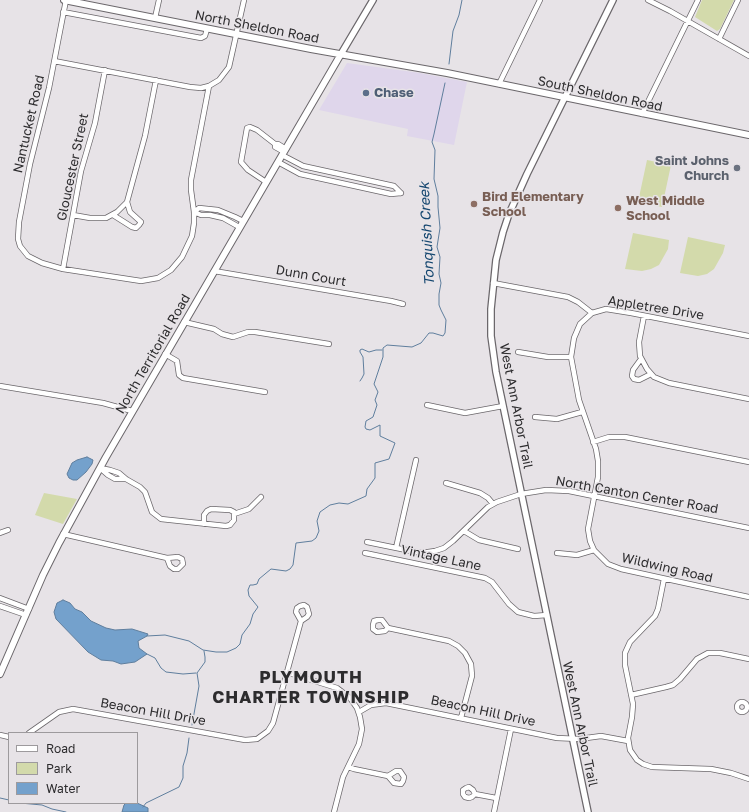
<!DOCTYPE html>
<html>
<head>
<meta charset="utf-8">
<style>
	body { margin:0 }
	#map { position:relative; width:749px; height:812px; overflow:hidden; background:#e7e3e7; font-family:"Golos Text",sans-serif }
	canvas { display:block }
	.legend { position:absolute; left:8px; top:732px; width:130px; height:72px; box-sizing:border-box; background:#e7e3e7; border:1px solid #9d9a9d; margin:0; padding:5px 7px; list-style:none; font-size:12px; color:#2d2c2e }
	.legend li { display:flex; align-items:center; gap:8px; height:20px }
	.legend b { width:20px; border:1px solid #9d9a9d }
</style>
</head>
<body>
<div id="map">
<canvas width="749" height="812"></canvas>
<ul class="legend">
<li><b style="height:5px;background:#fff"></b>Road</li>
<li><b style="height:11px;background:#d3daab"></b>Park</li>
<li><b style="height:11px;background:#74a1cc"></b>Water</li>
</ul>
</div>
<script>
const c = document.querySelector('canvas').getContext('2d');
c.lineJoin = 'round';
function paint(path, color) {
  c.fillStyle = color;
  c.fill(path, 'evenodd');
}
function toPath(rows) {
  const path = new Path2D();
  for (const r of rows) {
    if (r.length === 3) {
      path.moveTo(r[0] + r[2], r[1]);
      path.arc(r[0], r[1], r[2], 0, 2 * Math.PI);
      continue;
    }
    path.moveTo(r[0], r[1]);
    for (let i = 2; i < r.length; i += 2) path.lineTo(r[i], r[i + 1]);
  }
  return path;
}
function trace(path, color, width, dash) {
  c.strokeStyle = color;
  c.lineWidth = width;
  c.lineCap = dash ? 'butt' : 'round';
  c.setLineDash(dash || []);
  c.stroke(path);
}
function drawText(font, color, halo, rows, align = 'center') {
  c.font = font + ' "Golos Text",sans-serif';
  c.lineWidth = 3;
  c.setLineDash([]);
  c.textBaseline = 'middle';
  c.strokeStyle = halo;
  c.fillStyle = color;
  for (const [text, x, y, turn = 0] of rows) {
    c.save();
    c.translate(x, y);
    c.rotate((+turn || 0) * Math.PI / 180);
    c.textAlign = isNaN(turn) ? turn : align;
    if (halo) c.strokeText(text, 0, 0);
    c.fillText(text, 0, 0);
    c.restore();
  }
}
paint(toPath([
	[347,63,420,73,467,82,454,145,407,136,408,129,319,110]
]), '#dfd6eb');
paint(toPath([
	[702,0,734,0,720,29,717,31,695,17],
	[647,160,671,165,662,207,638,202],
	[633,233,669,240,668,249,659,265,651,269,642,271,625,269],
	[688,237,725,245,723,253,714,269,707,274,698,276,680,273],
	[44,493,77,499,63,524,35,515]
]), '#d3daab');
const water = toPath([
	[87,457,93,460,92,464,86,472,77,480,73,480,69,478,67,474,72,463,77,460,87,457],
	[63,600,70,603,75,609,82,612,91,621,106,628,115,630,132,629,148,634,147,636,138,641,139,648,147,654,135,662,121,664,113,661,101,660,88,652,56,619,54,612,57,603,63,600],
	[126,803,137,803,148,808,148,812,122,812,124,805,126,803]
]);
paint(water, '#74a1cc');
trace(water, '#5f7e9d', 1);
trace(toPath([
	[449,64,453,31,459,15,462,0],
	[360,381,362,378,364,374,363,357,360,352,360,350,362,349,369,352,376,350,382,350],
	[147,636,165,635,189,641,203,650,216,652,227,652,236,648,240,644,242,635,250,624,253,614,258,607,249,596,248,590,250,585,253,585,257,584,259,579,271,569,286,571,290,569,293,565,296,543,312,541,316,538,319,531,317,521,320,512,330,505,339,503,348,504,366,496,367,489,375,478,375,463,389,459,395,443,380,436,380,425,370,430,366,429,365,427,366,421,373,417,377,405,375,400,378,392,374,384,383,357,383,348,387,345,412,347,421,343,429,333,433,333,443,336,445,333,446,320,441,310,439,305,439,294,441,283,439,274,440,257,437,247,440,228,438,207,438,196,434,179,435,150,432,142,434,134,445,83],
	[147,654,155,658,161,668,166,672,183,674,196,673],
	[192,725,199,686,197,673,205,662,205,657,204,651],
	[0,798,9,800],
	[20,803,42,805,52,809,66,812],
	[143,807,146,803,179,787,183,778,183,766,187,753,189,738]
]), '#5f7e9d', 1);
const minor = toPath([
	[66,0,49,88,30,164,19,222,18,239,20,246,28,256,42,263,63,269,141,281,158,278,171,270,182,257,192,236,194,223,194,212,191,190,191,180,209,86,219,80,229,67,244,0],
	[648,0,670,11,749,56],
	[63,12,201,38,205,36,207,29],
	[155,18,159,0],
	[719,39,738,0],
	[54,61,190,87,201,88,209,86],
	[499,84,540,0],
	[642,114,698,0],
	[275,144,278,144,286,149],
	[282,155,303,166,394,186,401,193],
	[278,162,300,174,391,194,401,193],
	[266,182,248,170,241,162,247,128,250,127,257,130,275,144,275,147,284,152],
	[194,212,199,208,218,210,235,217,243,221],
	[194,212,201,215,210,215,223,218,239,227],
	[73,215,90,218,106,218,117,212,127,202,145,136,156,80],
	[113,215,132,227,136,228,139,225,141,222,130,212,127,202],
	[63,269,81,171,95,123,105,70],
	[214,271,391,301,403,304],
	[493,283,568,297,578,302,592,313],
	[644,316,639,342,640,356,647,369,654,377,669,383,749,399],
	[184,322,214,329,222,334,233,337,248,332,255,332,329,344],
	[749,336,631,313,606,309,592,313,580,324,574,338,571,357,579,400,596,449,598,461,598,477,588,529,590,541,594,550,608,564,621,569,749,597],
	[518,352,548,357,571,357],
	[165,354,177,361,179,375,183,378,265,392],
	[641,359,633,370,632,376,634,379,639,380,651,374],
	[0,386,103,403,132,411],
	[427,405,465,413,503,406],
	[535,417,557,419,582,412],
	[593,442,609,437,625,437,749,462],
	[100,468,110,470,119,473,126,479,140,487,145,492,152,512,161,519,226,526,230,525,234,520,234,512,230,510,211,509,207,511,204,515,204,524],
	[100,468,108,475,115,479,126,479],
	[446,483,480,493,488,498,493,504],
	[234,514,249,509,261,497],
	[464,531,479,540,518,549],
	[0,533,8,530],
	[63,534,167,558,178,557,182,559,183,564,178,569,174,569,170,566,167,558],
	[367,542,421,553,435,551,444,548,453,541,488,507,497,502,521,494,546,490,569,491,749,528],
	[396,548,416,460],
	[365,553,485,578,492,582,509,604,518,612,534,616,547,615],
	[557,553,577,555,594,550],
	[664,579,658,609,655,616,630,642,625,653,625,665,633,704,632,717,628,738,630,750,637,760,643,764,652,767,711,769,731,773,749,779],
	[0,598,29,609],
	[0,606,26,615],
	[388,628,385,631,377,632,373,629,373,625,374,621,378,620,382,620,388,628,449,641,458,646,465,653,471,664,472,676,461,718],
	[286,672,337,688,350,698,357,708,360,717,362,729,359,744,343,777,334,812],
	[631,695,666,687,673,685,680,679,697,659,708,653,720,653,749,659],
	[742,707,5],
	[359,712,371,705,386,703,557,738,579,739,601,736,628,741],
	[29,733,59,712,73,709,245,740,257,739,268,731,273,723,301,621,307,617,309,614,307,607,304,605,300,606,297,608,296,612,301,621],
	[0,735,9,737],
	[348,767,354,769,388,776,396,771,400,771,404,777,403,781,401,784,394,783,388,776],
	[475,794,472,797,469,798,465,797,463,794,463,790,466,788,469,787,473,790,475,794,496,798],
	[494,812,511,729]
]);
const tertiary = toPath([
	[341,54,373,0],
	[588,812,496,372,491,336,491,309,496,260,503,232,509,214,527,174,613,0]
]);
const secondary = toPath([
	[64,0,311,49,447,73,749,135],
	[0,674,43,575,59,543,106,457,341,54]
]);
trace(minor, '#6b676b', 6);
trace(tertiary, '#6b676b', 8);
trace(secondary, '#6b676b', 8);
trace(minor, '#fff', 4.5);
trace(tertiary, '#fff', 5.5);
trace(secondary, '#fff', 6);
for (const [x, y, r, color] of [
	[366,93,4,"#5c6f8a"],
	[737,168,4,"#6b7280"],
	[474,204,4,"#8d6e63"],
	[618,208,4,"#8d6e63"]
]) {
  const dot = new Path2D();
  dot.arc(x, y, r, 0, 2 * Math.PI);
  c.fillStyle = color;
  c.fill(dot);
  trace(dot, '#e7e3e7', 1.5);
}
drawText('13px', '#2d2c2e', '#e7e3e7', [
	["North Sheldon Road",257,27,11],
	["South Sheldon Road",600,94,12],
	["Nantucket Road",29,124,-77],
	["Gloucester Street",73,167,-78],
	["Dunn Court",311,276,10],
	["Appletree Drive",656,308,9],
	["North Territorial Road",153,354,-60],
	["West Ann Arbor Trail",516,406,79],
	["North Canton Center Road",637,495,10],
	["Vintage Lane",441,558,12],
	["Wildwing Road",667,568,13],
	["Beacon Hill Drive",483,711,12],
	["Beacon Hill Drive",153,712,10],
	["West Ann Arbor Trail",580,724,78]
]);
drawText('bold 13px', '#4e5e75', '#e7e3e7', [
	["Chase",374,93]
], 'left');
drawText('bold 13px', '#5b616d', '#e7e3e7', [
	["Saint Johns",729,161],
	["Church",729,176]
], 'right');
drawText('bold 13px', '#785e54', '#e7e3e7', [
	["Bird Elementary",482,197],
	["School",482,212],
	["West Middle",626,201],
	["School",626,216]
], 'left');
drawText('italic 14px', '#154770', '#e7e3e7', [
	["Tonquish Creek",427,234,-93]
]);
c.letterSpacing = '1px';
drawText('bold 17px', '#2d2c2e', '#e7e3e7', [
	["PLYMOUTH",311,678],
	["CHARTER TOWNSHIP",311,698]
]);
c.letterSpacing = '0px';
</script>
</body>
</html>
